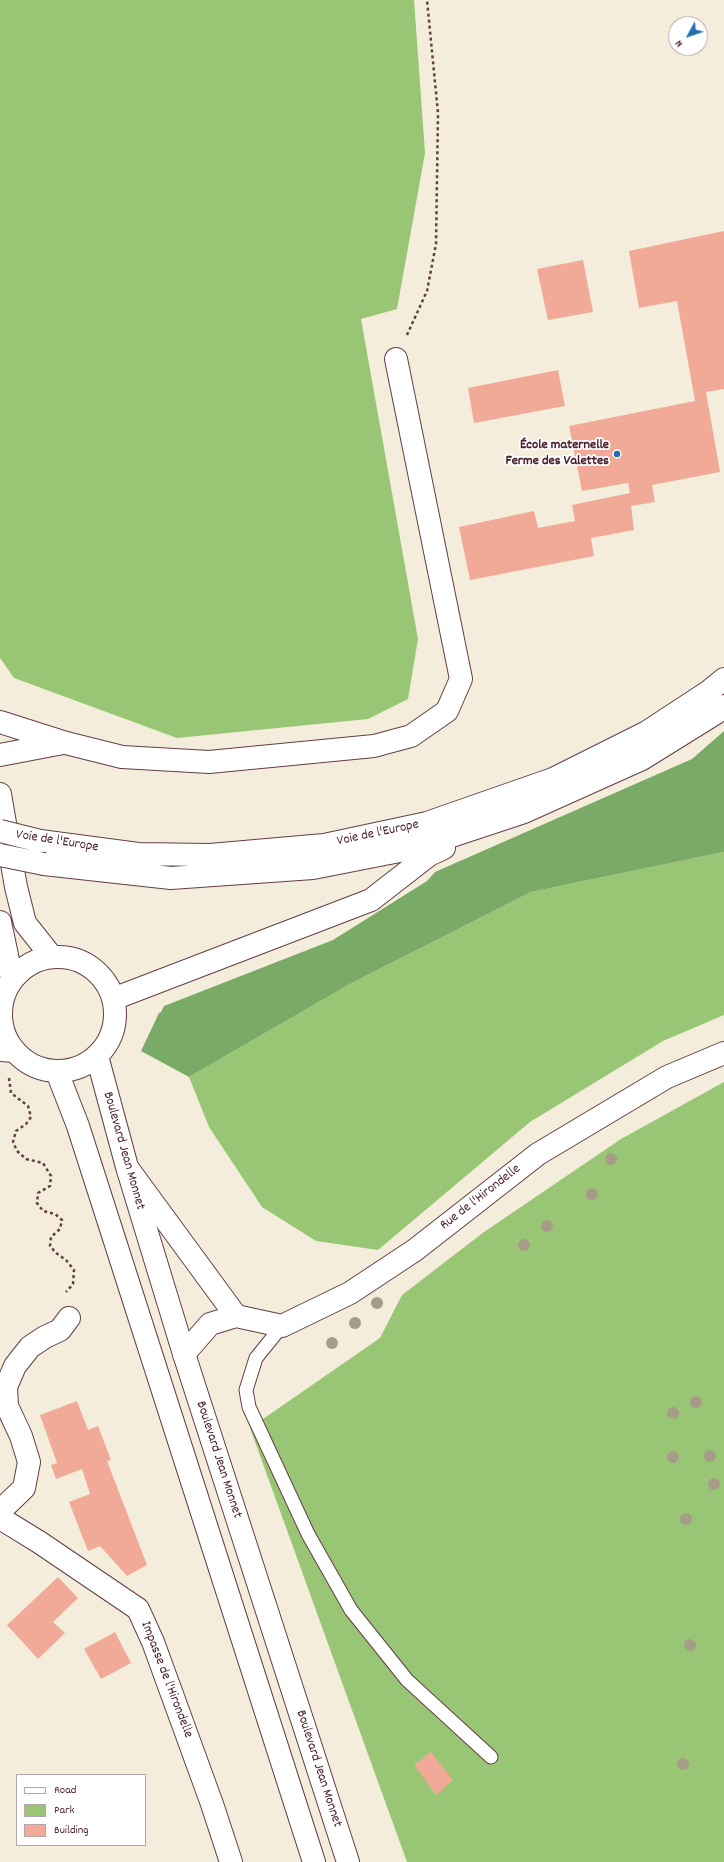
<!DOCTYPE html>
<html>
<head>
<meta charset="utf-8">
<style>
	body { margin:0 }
	#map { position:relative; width:724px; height:1862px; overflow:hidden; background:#f4eddb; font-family:Dekko,sans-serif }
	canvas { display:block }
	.legend { position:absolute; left:16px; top:1774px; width:130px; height:72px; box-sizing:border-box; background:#fff; border:1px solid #b7a5aa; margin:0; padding:5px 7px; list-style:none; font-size:12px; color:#4a1f2b }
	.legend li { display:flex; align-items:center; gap:8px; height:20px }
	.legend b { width:20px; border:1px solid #b7a5aa }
	.north { position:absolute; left:668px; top:16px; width:40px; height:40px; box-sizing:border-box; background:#fff; border:1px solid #b7a5aa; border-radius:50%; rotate:230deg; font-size:11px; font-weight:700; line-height:16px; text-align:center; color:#4a1f2b }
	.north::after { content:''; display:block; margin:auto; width:14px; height:18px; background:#1f6fb2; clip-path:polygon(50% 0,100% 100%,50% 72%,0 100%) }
</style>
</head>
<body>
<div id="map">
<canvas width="724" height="1862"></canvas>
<ul class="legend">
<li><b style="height:5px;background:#fff"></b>Road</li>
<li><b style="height:11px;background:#99c674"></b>Park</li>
<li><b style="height:11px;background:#f0aa97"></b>Building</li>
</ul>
<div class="north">N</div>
</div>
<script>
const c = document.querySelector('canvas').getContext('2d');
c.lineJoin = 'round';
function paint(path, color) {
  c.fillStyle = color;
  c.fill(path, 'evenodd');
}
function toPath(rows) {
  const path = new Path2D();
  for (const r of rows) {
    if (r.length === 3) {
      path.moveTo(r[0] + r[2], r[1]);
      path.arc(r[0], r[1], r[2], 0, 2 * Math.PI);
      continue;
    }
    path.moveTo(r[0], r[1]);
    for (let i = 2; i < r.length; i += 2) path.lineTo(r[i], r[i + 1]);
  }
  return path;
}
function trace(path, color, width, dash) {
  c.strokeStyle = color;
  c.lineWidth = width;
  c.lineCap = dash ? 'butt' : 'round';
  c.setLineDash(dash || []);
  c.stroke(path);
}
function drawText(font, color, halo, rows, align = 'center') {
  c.font = font + ' Dekko,sans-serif';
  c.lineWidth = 3.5;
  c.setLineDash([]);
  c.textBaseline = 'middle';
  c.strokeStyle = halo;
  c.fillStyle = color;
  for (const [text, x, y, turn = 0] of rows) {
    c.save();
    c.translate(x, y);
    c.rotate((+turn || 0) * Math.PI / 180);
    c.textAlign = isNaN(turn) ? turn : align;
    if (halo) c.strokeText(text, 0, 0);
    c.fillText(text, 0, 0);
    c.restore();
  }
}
paint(toPath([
	[0,0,414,0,425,153,397,309,361,319,418,639,408,699,368,719,177,738,14,678,0,658],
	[724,852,724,1015,663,1041,530,1122,378,1250,316,1241,262,1207,209,1127,189,1077,350,984,531,892],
	[724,1082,724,1862,407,1862,250,1428,380,1338,402,1295,484,1232,621,1139]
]), '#99c674');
paint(toPath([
	[724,731,724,852,531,892,350,984,189,1077,141,1051,159,1013,161,1012,164,1006,333,940,427,881,435,872,692,759]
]), '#7aab66');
paint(toPath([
	[724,231,724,389,706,392,720,472,652,485,655,502,631,506,634,530,591,538,594,556,470,580,459,527,534,511,538,528,575,521,572,505,630,493,628,483,582,491,569,426,695,401,677,301,639,308,629,251],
	[583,260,593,312,548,320,537,269],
	[558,370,565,406,474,423,468,388],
	[77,1401,88,1430,98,1426,111,1460,107,1461,147,1565,127,1576,100,1546,88,1551,69,1502,90,1494,82,1469,56,1479,51,1465,57,1463,40,1415],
	[58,1577,78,1598,53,1622,65,1633,38,1659,7,1625],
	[115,1632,131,1663,101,1679,84,1649],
	[431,1752,453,1780,436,1795,414,1765]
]), '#f0aa97');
const lane = toPath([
	[282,1326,256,1358,246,1390,249,1407,308,1534,351,1610,407,1680,491,1757]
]);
const street = toPath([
	[0,722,66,743,122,757,209,762,374,746,411,736,447,711,461,679,396,359],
	[0,755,63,743],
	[0,1009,1,1009],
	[0,1050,14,1051],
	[129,1170,236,1316],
	[184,1354,210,1324,236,1316,282,1326,350,1293,415,1250,538,1154,667,1077,724,1053],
	[0,1511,24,1488,29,1462,21,1436,7,1406,6,1387,15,1366,30,1347,45,1337,60,1330,69,1318],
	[0,1518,39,1542,138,1609,153,1642,212,1804,231,1862]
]);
const secondary = toPath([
	[0,794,16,887,25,923,52,957],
	[40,841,138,854,210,855,324,845,427,823,553,779,647,732,708,692,724,679],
	[44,864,171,878,313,868,415,848,524,812,642,759,716,713,724,706],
	[0,922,12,979],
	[58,1014,57],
	[113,999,371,900,429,855,444,848],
	[97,1056,127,1167,184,1354,348,1862],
	[57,1072,78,1126,314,1862]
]);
trace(lane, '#643e45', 15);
trace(street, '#643e45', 24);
trace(secondary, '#643e45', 24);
trace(toPath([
	[407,335,427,291,436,244,438,113,427,0],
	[9,1078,11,1093,28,1106,31,1117,26,1124,16,1131,13,1142,17,1151,26,1159,43,1163,51,1176,50,1186,38,1193,37,1203,43,1211,55,1214,62,1220,60,1229,51,1237,50,1246,56,1253,66,1260,74,1270,73,1284,66,1292]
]), '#643e45', 2.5, [3, 3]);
trace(lane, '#fff', 13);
trace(street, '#fff', 22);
trace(secondary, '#fff', 22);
const secondaryBridge = toPath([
	[0,831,40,841],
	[0,855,44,864]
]);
trace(secondaryBridge, '#643e45', 24, []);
trace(secondaryBridge, '#fff', 22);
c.fillStyle = '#a69c88';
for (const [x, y] of [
	[611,1159],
	[592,1194],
	[547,1226],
	[524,1245],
	[377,1303],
	[355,1323],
	[332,1343],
	[696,1402],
	[673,1413],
	[710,1456],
	[673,1457],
	[714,1484],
	[686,1519],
	[690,1645],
	[683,1764]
]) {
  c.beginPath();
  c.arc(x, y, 6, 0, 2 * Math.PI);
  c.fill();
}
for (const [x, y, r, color] of [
	[617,454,4,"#1f6fb2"]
]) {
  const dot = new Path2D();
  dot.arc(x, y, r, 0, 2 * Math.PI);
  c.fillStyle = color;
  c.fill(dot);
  trace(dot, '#fff', 1.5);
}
drawText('bold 14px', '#4a1f2b', '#fff', [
	["École maternelle",609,446],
	["Ferme des Valettes",609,462]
], 'right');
drawText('14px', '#4a1f2b', '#fff', [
	["Voie de l'Europe",378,834,-12],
	["Voie de l'Europe",57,842,9],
	["Boulevard Jean Monnet",123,1151,74],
	["Rue de l'Hirondelle",481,1198,-38],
	["Boulevard Jean Monnet",218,1460,72],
	["Impasse de l'Hirondelle",166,1680,69],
	["Boulevard Jean Monnet",318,1769,72]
]);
</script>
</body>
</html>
